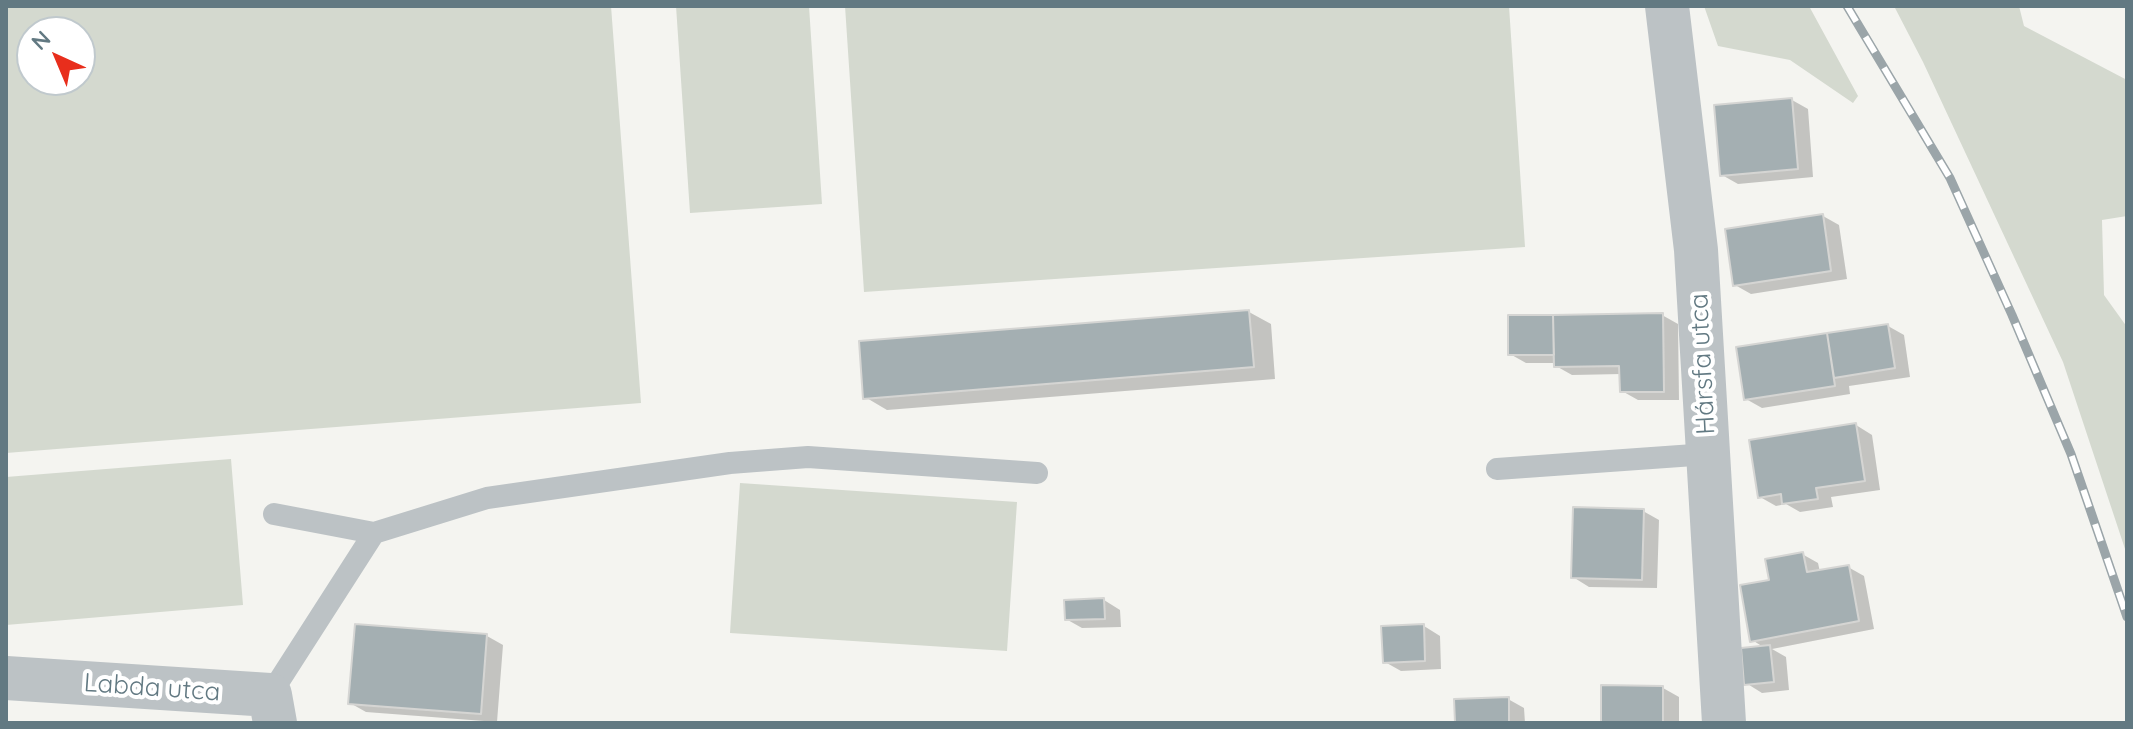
<!DOCTYPE html>
<html>
<head>
<meta charset="utf-8">
<style>
	body { margin:0 }
	#map { position:relative; width:2133px; height:729px; overflow:hidden; background:#f4f4f0; font-family:Quicksand,sans-serif }
	canvas { display:block }
	.frame { position:absolute; inset:0; border:8px solid #627982; pointer-events:none }
	.north { position:absolute; left:16px; top:16px; width:80px; height:80px; box-sizing:border-box; background:#fff; border:2px solid #c0c9cd; border-radius:50%; rotate:316deg; font-size:22px; font-weight:700; line-height:32px; text-align:center; color:#627982 }
	.north::after { content:''; display:block; margin:auto; width:28px; height:36px; background:#e82e1c; clip-path:polygon(50% 0,100% 100%,50% 72%,0 100%) }
</style>
</head>
<body>
<div id="map">
<canvas width="2133" height="729"></canvas>
<div class="frame"></div>
<div class="north">N</div>
</div>
<script>
const c = document.querySelector('canvas').getContext('2d');
c.lineJoin = 'round';
function paint(path, color) {
  c.fillStyle = color;
  c.fill(path, 'evenodd');
}
function toPath(rows) {
  const path = new Path2D();
  for (const r of rows) {
    path.moveTo(r[0], r[1]);
    for (let i = 2; i < r.length; i += 2) path.lineTo(r[i], r[i + 1]);
  }
  return path;
}
function trace(path, color, width, dash) {
  c.strokeStyle = color;
  c.lineWidth = width;
  c.lineCap = dash ? 'butt' : 'round';
  c.setLineDash(dash || []);
  c.stroke(path);
}
function drawText(font, color, halo, rows, align = 'center') {
  c.font = font + ' Quicksand,sans-serif';
  c.lineWidth = 8;
  c.setLineDash([]);
  c.textBaseline = 'middle';
  c.strokeStyle = halo;
  c.fillStyle = color;
  for (const [text, x, y, turn = 0] of rows) {
    c.save();
    c.translate(x, y);
    c.rotate((+turn || 0) * Math.PI / 180);
    c.textAlign = isNaN(turn) ? turn : align;
    if (halo) c.strokeText(text, 0, 0);
    c.fillText(text, 0, 0);
    c.restore();
  }
}
paint(toPath([
	[6,6,611,6,641,403,6,453],
	[80,32,80,80,32,80,32,32],
	[676,6,809,6,822,204,690,213],
	[845,6,1509,6,1525,247,864,292],
	[1704,6,1809,6,1858,96,1853,103,1790,60,1718,46],
	[1894,6,2019,6,2024,26,2127,80,2127,216,2102,220,2104,295,2127,327,2127,555,2063,362,1923,62],
	[231,459,243,605,6,625,6,477],
	[740,483,1017,502,1007,651,730,633]
]), '#d4d9cf');
paint(toPath([
	[1792,100,1808,109,1813,177,1738,184,1722,175],
	[1823,216,1839,225,1847,279,1751,294,1735,285],
	[1249,312,1271,324,1275,379,887,410,865,397],
	[1662,315,1678,324,1679,400,1638,400,1622,391,1622,374,1572,375,1556,366,1556,363,1526,363,1510,354],
	[1888,326,1904,335,1910,377,1849,386,1850,394,1762,408,1746,399,1739,349],
	[1856,425,1872,435,1880,490,1831,497,1833,507,1800,512,1786,504,1776,506,1760,497],
	[1643,511,1659,520,1657,588,1589,587,1573,577],
	[1802,554,1818,563,1820,572,1848,567,1864,576,1874,629,1772,649,1786,657,1789,690,1762,693,1746,683,1765,648,1752,640,1772,582],
	[1104,600,1120,610,1121,627,1082,628,1066,619],
	[1424,626,1440,636,1441,669,1401,671,1385,662],
	[487,636,503,645,497,722,366,712,350,703],
	[1663,688,1679,697,1679,723,1603,723],
	[1508,699,1524,708,1525,723,1457,723]
]), '#0003');
const building = toPath([
	[1792,98,1798,169,1720,176,1714,105,1792,98],
	[1823,214,1831,271,1733,286,1725,229,1823,214],
	[1249,310,1254,367,863,399,859,341,1249,310],
	[1663,313,1664,392,1620,392,1619,366,1554,367,1553,315,1663,313],
	[1508,315,1553,315,1554,355,1508,355,1508,315],
	[1888,324,1895,368,1834,378,1827,333,1888,324],
	[1827,333,1835,386,1744,400,1736,347,1827,333],
	[1856,423,1865,481,1816,488,1818,499,1782,504,1781,494,1758,498,1749,440,1856,423],
	[1573,507,1644,509,1642,580,1571,578,1573,507],
	[1803,552,1807,572,1849,565,1859,621,1750,642,1740,585,1769,580,1765,559,1803,552],
	[1104,598,1105,619,1065,620,1064,600,1104,598],
	[355,624,487,634,481,714,348,704,355,624],
	[1424,624,1425,661,1383,663,1381,626,1424,624],
	[1770,645,1774,682,1744,685,1741,648,1770,645],
	[1601,685,1663,686,1663,723,1601,723,1601,685],
	[1509,697,1509,723,1455,723,1454,699,1509,697]
]);
paint(building, '#a4afb2');
trace(building, '#d5d5d3', 2);
trace(toPath([
	[1497,469,1708,454],
	[374,533,487,498,730,463,808,457,1037,473],
	[270,695,374,533,274,514]
]), '#bcc2c5', 22);
trace(toPath([
	[1667,6,1696,250,1724,723],
	[6,678,270,695,275,723]
]), '#bcc2c5', 44);
const rail = toPath([
	[1847,6,1950,178,2012,315,2071,454,2127,617]
]);
trace(rail, '#9ba5a9', 9);
trace(rail, '#fff', 6, [18]);
drawText('26px', '#627982', '#fff', [
	["Hársfa utca",1703,364,-93],
	["Labda utca",152,688,4]
]);
</script>
</body>
</html>
